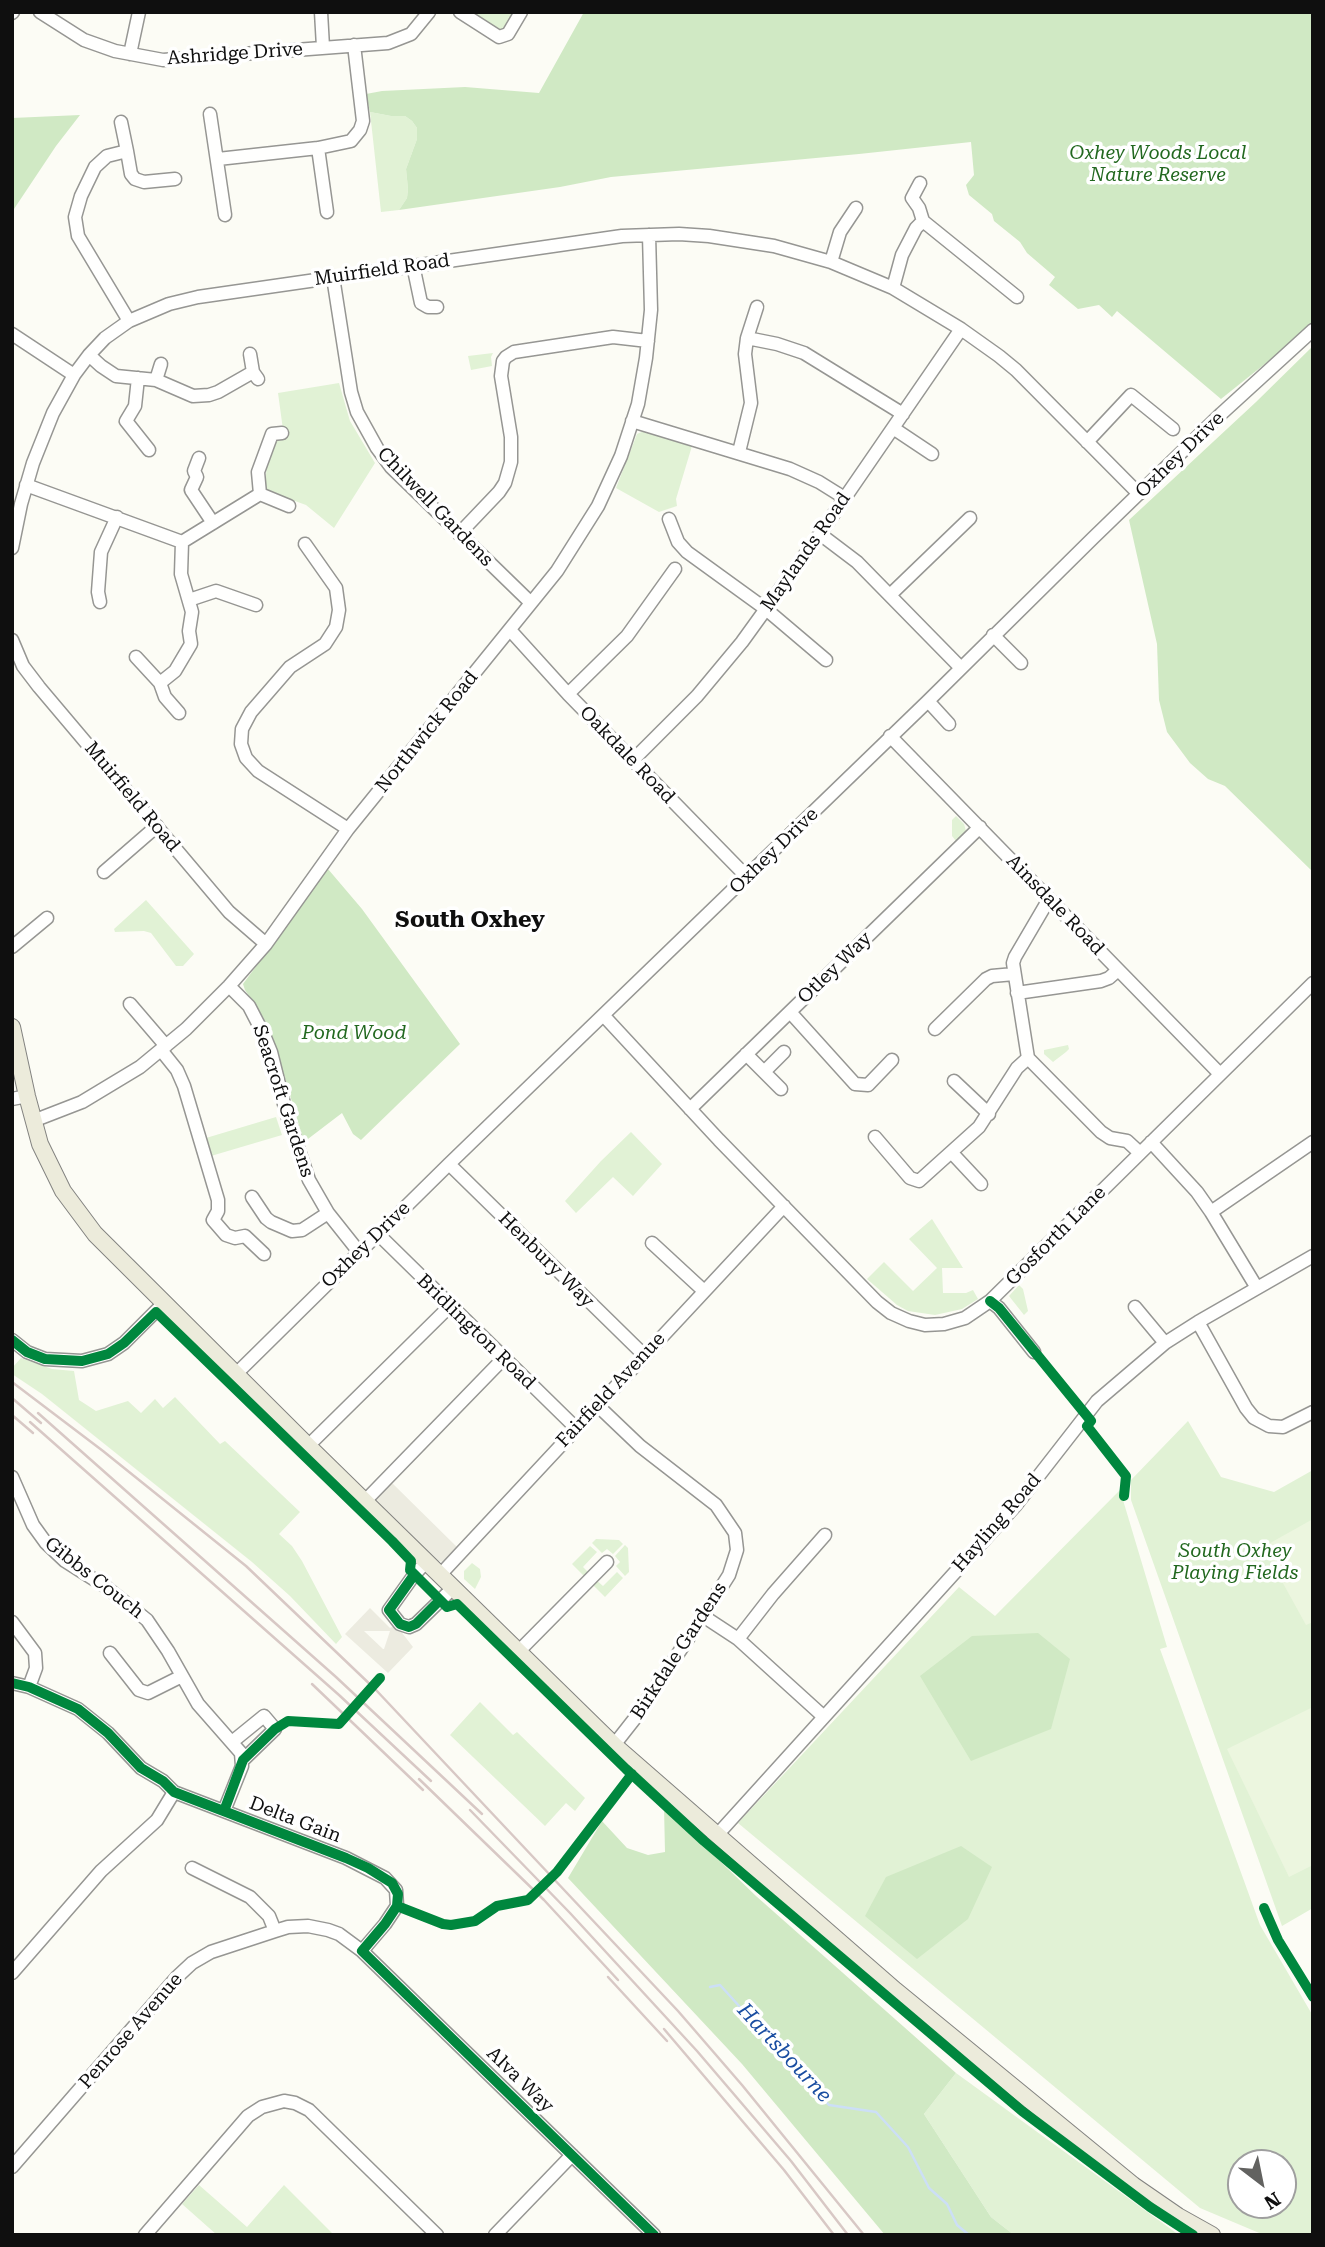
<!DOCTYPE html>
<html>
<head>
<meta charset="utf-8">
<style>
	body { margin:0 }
	#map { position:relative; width:1325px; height:2247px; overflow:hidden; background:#fcfcf5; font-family:"Roboto Serif",serif }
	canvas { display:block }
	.frame { position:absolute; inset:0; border:14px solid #0f0f0f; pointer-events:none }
	.north { position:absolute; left:1227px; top:2149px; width:70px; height:70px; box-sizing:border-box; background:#fff; border:2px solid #9f9f9f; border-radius:50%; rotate:148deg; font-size:19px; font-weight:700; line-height:28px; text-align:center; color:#0f0f0f }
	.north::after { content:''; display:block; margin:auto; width:24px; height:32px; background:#626260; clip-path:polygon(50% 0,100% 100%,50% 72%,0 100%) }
</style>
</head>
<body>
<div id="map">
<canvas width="1325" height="2247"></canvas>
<div class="frame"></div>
<div class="north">N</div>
</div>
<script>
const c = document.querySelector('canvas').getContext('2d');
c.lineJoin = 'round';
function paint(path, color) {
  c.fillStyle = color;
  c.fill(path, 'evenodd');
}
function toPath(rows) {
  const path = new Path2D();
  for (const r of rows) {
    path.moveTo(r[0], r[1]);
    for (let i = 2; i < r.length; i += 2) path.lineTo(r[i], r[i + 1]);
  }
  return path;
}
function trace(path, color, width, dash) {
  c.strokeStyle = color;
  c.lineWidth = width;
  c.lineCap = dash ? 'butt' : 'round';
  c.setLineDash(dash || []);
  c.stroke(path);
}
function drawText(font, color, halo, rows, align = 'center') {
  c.font = font + ' "Roboto Serif",serif';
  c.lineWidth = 7;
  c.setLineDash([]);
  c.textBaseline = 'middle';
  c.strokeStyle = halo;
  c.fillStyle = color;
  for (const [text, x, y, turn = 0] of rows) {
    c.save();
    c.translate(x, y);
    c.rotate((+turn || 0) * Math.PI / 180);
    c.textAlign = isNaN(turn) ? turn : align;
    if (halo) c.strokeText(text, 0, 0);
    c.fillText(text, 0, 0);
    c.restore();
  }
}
paint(toPath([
	[465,12,516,12,503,32],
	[370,112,391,116,405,116,412,121,417,128,417,139,406,169,408,189,407,198,399,210,381,212],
	[493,353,491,357,492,366,471,370,468,356],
	[339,383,350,421,375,463,334,528,306,505,270,492,265,487,267,463,276,438,284,437,278,393],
	[644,431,692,446,676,499,677,506,659,512,616,488,637,434],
	[956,816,964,824,966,831,956,841,952,836,952,820],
	[146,900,194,954,183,966,176,966,151,933,144,931,115,932,114,929],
	[1068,1045,1069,1049,1066,1052,1053,1062,1044,1054,1044,1050],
	[276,1117,282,1135,211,1156,206,1138],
	[631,1132,662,1164,633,1196,613,1177,576,1213,565,1201,601,1161],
	[932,1219,963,1268,942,1268,943,1293,966,1293,973,1290,978,1299,962,1309,935,1315,908,1311,897,1305,867,1279,884,1262,913,1291,937,1268,909,1239],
	[1019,1285,1023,1289,1028,1311,1024,1315,1009,1296],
	[21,1358,52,1369,74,1371,79,1400,96,1411,128,1401,141,1413,155,1399,163,1408,175,1397,220,1444,225,1441,300,1512,279,1534,292,1546,302,1561,342,1637,336,1644,290,1596,252,1562,42,1394,12,1374,12,1368],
	[1188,1421,1221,1477,1274,1492,1313,1470,1313,1908,1282,1926,1131,1500,1131,1480],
	[1120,1490,1167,1647,1160,1649,1260,1925,1313,2016,1313,2235,1264,2235,1200,2208,738,1823,959,1587,995,1616],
	[1241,2163,1283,2163,1283,2205,1241,2205],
	[596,1539,619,1540,623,1544,613,1554,607,1549,602,1553,592,1543],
	[625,1545,628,1548,629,1572,625,1576,616,1566,620,1562,615,1556],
	[590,1546,597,1552,583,1567,590,1574,586,1578,572,1564],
	[472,1563,480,1569,481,1577,475,1589,464,1579,464,1571],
	[617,1572,623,1578,605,1597,591,1583,595,1579,603,1586],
	[480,1702,513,1735,517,1732,585,1798,575,1811,566,1803,545,1826,450,1735],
	[956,2073,1179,2235,1014,2235,991,2217,924,2114],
	[199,2185,247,2227,284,2185,334,2235,217,2235,182,2204]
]), '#e1f2d5');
paint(toPath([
	[584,12,1313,12,1313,322,1306,331,1221,399,1117,311,1112,317,1099,305,1078,309,1049,285,1055,277,1027,253,1020,242,994,221,992,214,969,195,966,185,974,175,971,142,859,154,611,177,560,187,399,210,407,198,408,189,406,169,417,139,417,128,412,121,405,116,391,116,370,112,366,94,382,91,465,87,539,93],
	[80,115,56,146,12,212,12,118],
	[1313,346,1313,872,1225,786,1208,779,1190,763,1167,732,1159,700,1157,644,1129,520,1256,402],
	[328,869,362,909,460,1044,361,1140,353,1134,342,1113,304,1142,273,1038,263,1017,245,990,243,984],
	[1038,1633,1070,1659,1051,1729,971,1761,920,1676,972,1636],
	[664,1807,756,1896,956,2073,924,2114,991,2217,1014,2235,885,2235,742,2064,568,1878,602,1821,627,1848,648,1855,665,1852],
	[961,1846,992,1867,968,1919,917,1959,865,1916,886,1877]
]), '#d0e9c4');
paint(toPath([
	[1313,1519,1313,1622,1306,1625,1263,1547],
	[1311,1708,1313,1865,1289,1877,1227,1749]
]), '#ecf6df');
paint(toPath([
	[390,1481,458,1548,448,1560,443,1562,433,1560,375,1501,375,1497],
	[370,1608,390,1628,396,1625,413,1647,388,1673,345,1634],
	[364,1631,390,1631,384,1649,383,1649]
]), '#ecebe0');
trace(toPath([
	[710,1987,720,1985,829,2105,876,2112,908,2147,929,2188,947,2204,957,2225,969,2235]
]), '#ccdff6', 2.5);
const minor = toPath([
	[40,12,84,40,115,51,163,60,388,43,411,34,429,12],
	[321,12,323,47],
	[460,12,499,37,508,34,521,12],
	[12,13,13,12],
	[130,54,139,12],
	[210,114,225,215],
	[121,122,127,151,107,156,95,167,81,196,75,217,78,236,129,321],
	[318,148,327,212],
	[127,151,131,174,135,179,144,182,175,179],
	[218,159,318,148,351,141,360,130,363,121,354,45],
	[920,183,912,198,919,208,923,221],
	[831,262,840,232,856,208],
	[413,265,421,303,428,307,437,307],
	[333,277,351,392,357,412,377,448,391,467,530,602],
	[893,288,902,255,916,228,923,221,1017,297],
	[12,334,74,375],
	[747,338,757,307],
	[250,354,253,372,258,379],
	[89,355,101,366,116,376,156,380,193,396,209,395,218,392,253,372],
	[138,378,135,406,126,421,149,450],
	[156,380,161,364],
	[632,421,790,469,819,482,843,497],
	[893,428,932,454],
	[1087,442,1131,395,1173,429],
	[739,452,751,403,745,354,747,338,777,344,804,353,903,414],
	[199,458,194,471,197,477,191,490,213,523],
	[26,485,182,542,181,574,192,612,189,631,191,644,175,671,160,683],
	[260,494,258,472,272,434,282,433],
	[669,519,678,542,687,552,767,610,826,660],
	[459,534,499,492,505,483,511,462,511,437,501,376,503,361,506,357,514,352,613,337,648,341],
	[820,534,857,562,960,667],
	[182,542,260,494,289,506],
	[305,544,336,588,339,610,336,627,325,644,290,667,251,712,242,729,241,744,246,758,258,771,348,829],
	[12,548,21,504,33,463,53,413,74,375,89,355,105,338,129,321,169,304,198,297,622,236,679,234,709,236,774,246,831,262,893,288,961,329,999,356,1016,370,1139,494],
	[890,595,970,518],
	[189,600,216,591,256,605],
	[100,602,98,592,101,552,117,517],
	[510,630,568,694,747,877],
	[993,635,1021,663],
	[12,640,23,666,39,687,229,912,266,944],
	[136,657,160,683,165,697,179,713],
	[568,694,627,636,675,569],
	[928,701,949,724],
	[890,736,1220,1074],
	[632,761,697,696,742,642,820,534,961,329],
	[104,872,157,826],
	[1049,899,1015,957,1013,963,1028,1058,1101,1132,1110,1138,1127,1141,1140,1153],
	[12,947,47,918],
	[229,986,249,1006,264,1035,271,1052,286,1112,309,1180,328,1213,359,1252],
	[1017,993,1101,981,1109,978,1118,970],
	[130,1004,166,1046],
	[790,1012,855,1084,868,1085,892,1060],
	[604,1016,719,1140,877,1302,891,1313,909,1321,925,1325,944,1324,965,1318,990,1301,1313,983],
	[935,1029,986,979,992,976,1014,974],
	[161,1050,177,1070,184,1086,218,1200,218,1211,213,1220,226,1235,235,1238,245,1236,264,1254],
	[746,1054,781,1089],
	[764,1072,784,1052],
	[954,1081,989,1114],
	[12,1099,27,1096],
	[690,1109,980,827],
	[33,1121,82,1102,140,1067,186,1029,229,986,266,944,348,829,557,571,598,506,621,456,638,404,646,358,651,310,649,235],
	[875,1137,910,1178,919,1181,979,1127,1017,1068,1028,1058],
	[1151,1142,1197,1192,1211,1212],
	[952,1153,981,1184],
	[449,1164,644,1355],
	[252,1197,266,1218,271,1222,292,1231,302,1230,328,1213],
	[378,1234,576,1428],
	[652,1243,704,1291],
	[1257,1288,1211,1212,1313,1142],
	[990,1301,999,1308,1034,1352],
	[1135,1307,1165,1343],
	[1198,1322,1246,1408,1254,1418,1269,1426,1283,1427,1313,1412],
	[12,1340,27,1352,45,1359,82,1361,108,1354,124,1343,164,1303],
	[237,1373,449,1164,928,701,1093,538,1221,414,1313,330],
	[597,1405,640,1446,716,1505,735,1533,737,1550,729,1575,703,1616,636,1717,614,1745],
	[308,1446,450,1306],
	[12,1477,33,1525,46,1543,65,1561,106,1587,147,1620,168,1651,198,1704,241,1753,242,1766,224,1811],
	[365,1501,503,1359],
	[426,1562,414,1575,389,1610,400,1624,409,1627,416,1624,453,1588],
	[440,1575,784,1206],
	[703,1616,738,1639,824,1717],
	[12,1622,35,1653,36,1668,29,1687],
	[738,1639,773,1594,825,1535],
	[518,1652,607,1562],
	[110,1653,139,1690,148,1693,182,1676],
	[12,1683,29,1687,78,1709,108,1733,141,1768,163,1781,174,1792,346,1858,385,1878,396,1890,397,1906,385,1924,362,1951],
	[232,1742,264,1716,275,1729,243,1760],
	[718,1834,1016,1505,1097,1401,1165,1343,1198,1322,1313,1256],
	[192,1868,250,1897,269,1916,275,1931],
	[12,1973,101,1871,157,1820,174,1792],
	[12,2167,177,1977,192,1963,211,1952,275,1931,288,1927,308,1926,328,1930,339,1934,362,1951,654,2235],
	[145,2235,248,2116,262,2107,284,2101,295,2103,309,2110,437,2235],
	[495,2235,572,2155]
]);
const major = toPath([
	[12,1027,27,1096,40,1144,63,1191,95,1234,308,1446,614,1745,895,1990,1133,2185,1178,2216,1212,2235]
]);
trace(minor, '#969693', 15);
trace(major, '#838380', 18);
trace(minor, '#fffffe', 12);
trace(major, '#ecebdb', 16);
trace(toPath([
	[12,1382,103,1451,246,1566,376,1690,678,2011,742,2085,864,2235],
	[12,1398,41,1423],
	[38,1413,336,1677,482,1814],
	[12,1415,33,1433],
	[30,1422,339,1695,431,1781],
	[312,1684,423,1790],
	[419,1779,544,1900,618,1980],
	[470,1810,570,1913,697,2051,791,2161,848,2235],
	[608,1977,667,2041],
	[664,2029,784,2170,834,2235]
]), '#d8c8c5', 2.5);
trace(toPath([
	[990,1301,999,1308,1091,1421,1087,1426,1126,1476,1124,1496],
	[12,1340,27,1352,45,1359,82,1361,108,1354,124,1343,156,1312,392,1541,411,1561,410,1570,447,1607,457,1604,626,1769,704,1841,1022,2111,1150,2207,1193,2235],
	[414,1575,389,1610,400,1624,409,1627,416,1624,440,1600],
	[12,1683,29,1687,78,1709,108,1733,141,1768,163,1781,174,1792,346,1858,368,1868,392,1883,398,1894,397,1906,385,1924,362,1951,654,2235],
	[224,1811,243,1760,275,1729,288,1721,339,1724,380,1678],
	[397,1906,443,1924,451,1925,475,1921,497,1906,528,1900,557,1872,632,1774],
	[1264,1908,1278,1940,1313,1997]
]), '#00873e', 10);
drawText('19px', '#0f0f0f', '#fff', [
	["Ashridge Drive",235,54,-4],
	["Muirfield Road",382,270,-8],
	["Oxhey Drive",1180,455,-44],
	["Chilwell Gardens",435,507,46],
	["Maylands Road",806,552,-55],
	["Northwick Road",427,732,-51],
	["Oakdale Road",627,755,46],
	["Muirfield Road",132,797,50],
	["Oxhey Drive",774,851,-44],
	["Ainsdale Road",1055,905,46],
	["Otley Way",835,968,-44],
	["Seacroft Gardens",283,1101,72],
	["Gosforth Lane",1056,1236,-45],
	["Oxhey Drive",366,1245,-44],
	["Henbury Way",546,1260,45],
	["Bridlington Road",476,1332,44],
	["Fairfield Avenue",611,1390,-47],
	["Hayling Road",997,1523,-49],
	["Gibbs Couch",94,1578,38],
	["Birkdale Gardens",679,1651,-57],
	["Delta Gain",295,1820,21],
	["Penrose Avenue",131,2031,-49],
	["Alva Way",520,2080,44]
]);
drawText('italic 19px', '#22681f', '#fff', [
	["Oxhey Woods Local",1158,153],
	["Nature Reserve",1158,175],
	["Pond Wood",354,1033],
	["South Oxhey",1235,1551],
	["Playing Fields",1235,1573]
]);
drawText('italic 21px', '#194da1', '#fff', [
	["Hartsbourne",784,2053,47]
]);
drawText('bold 23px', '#0f0f0f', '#fff', [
	["South Oxhey",470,920]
]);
</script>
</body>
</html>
